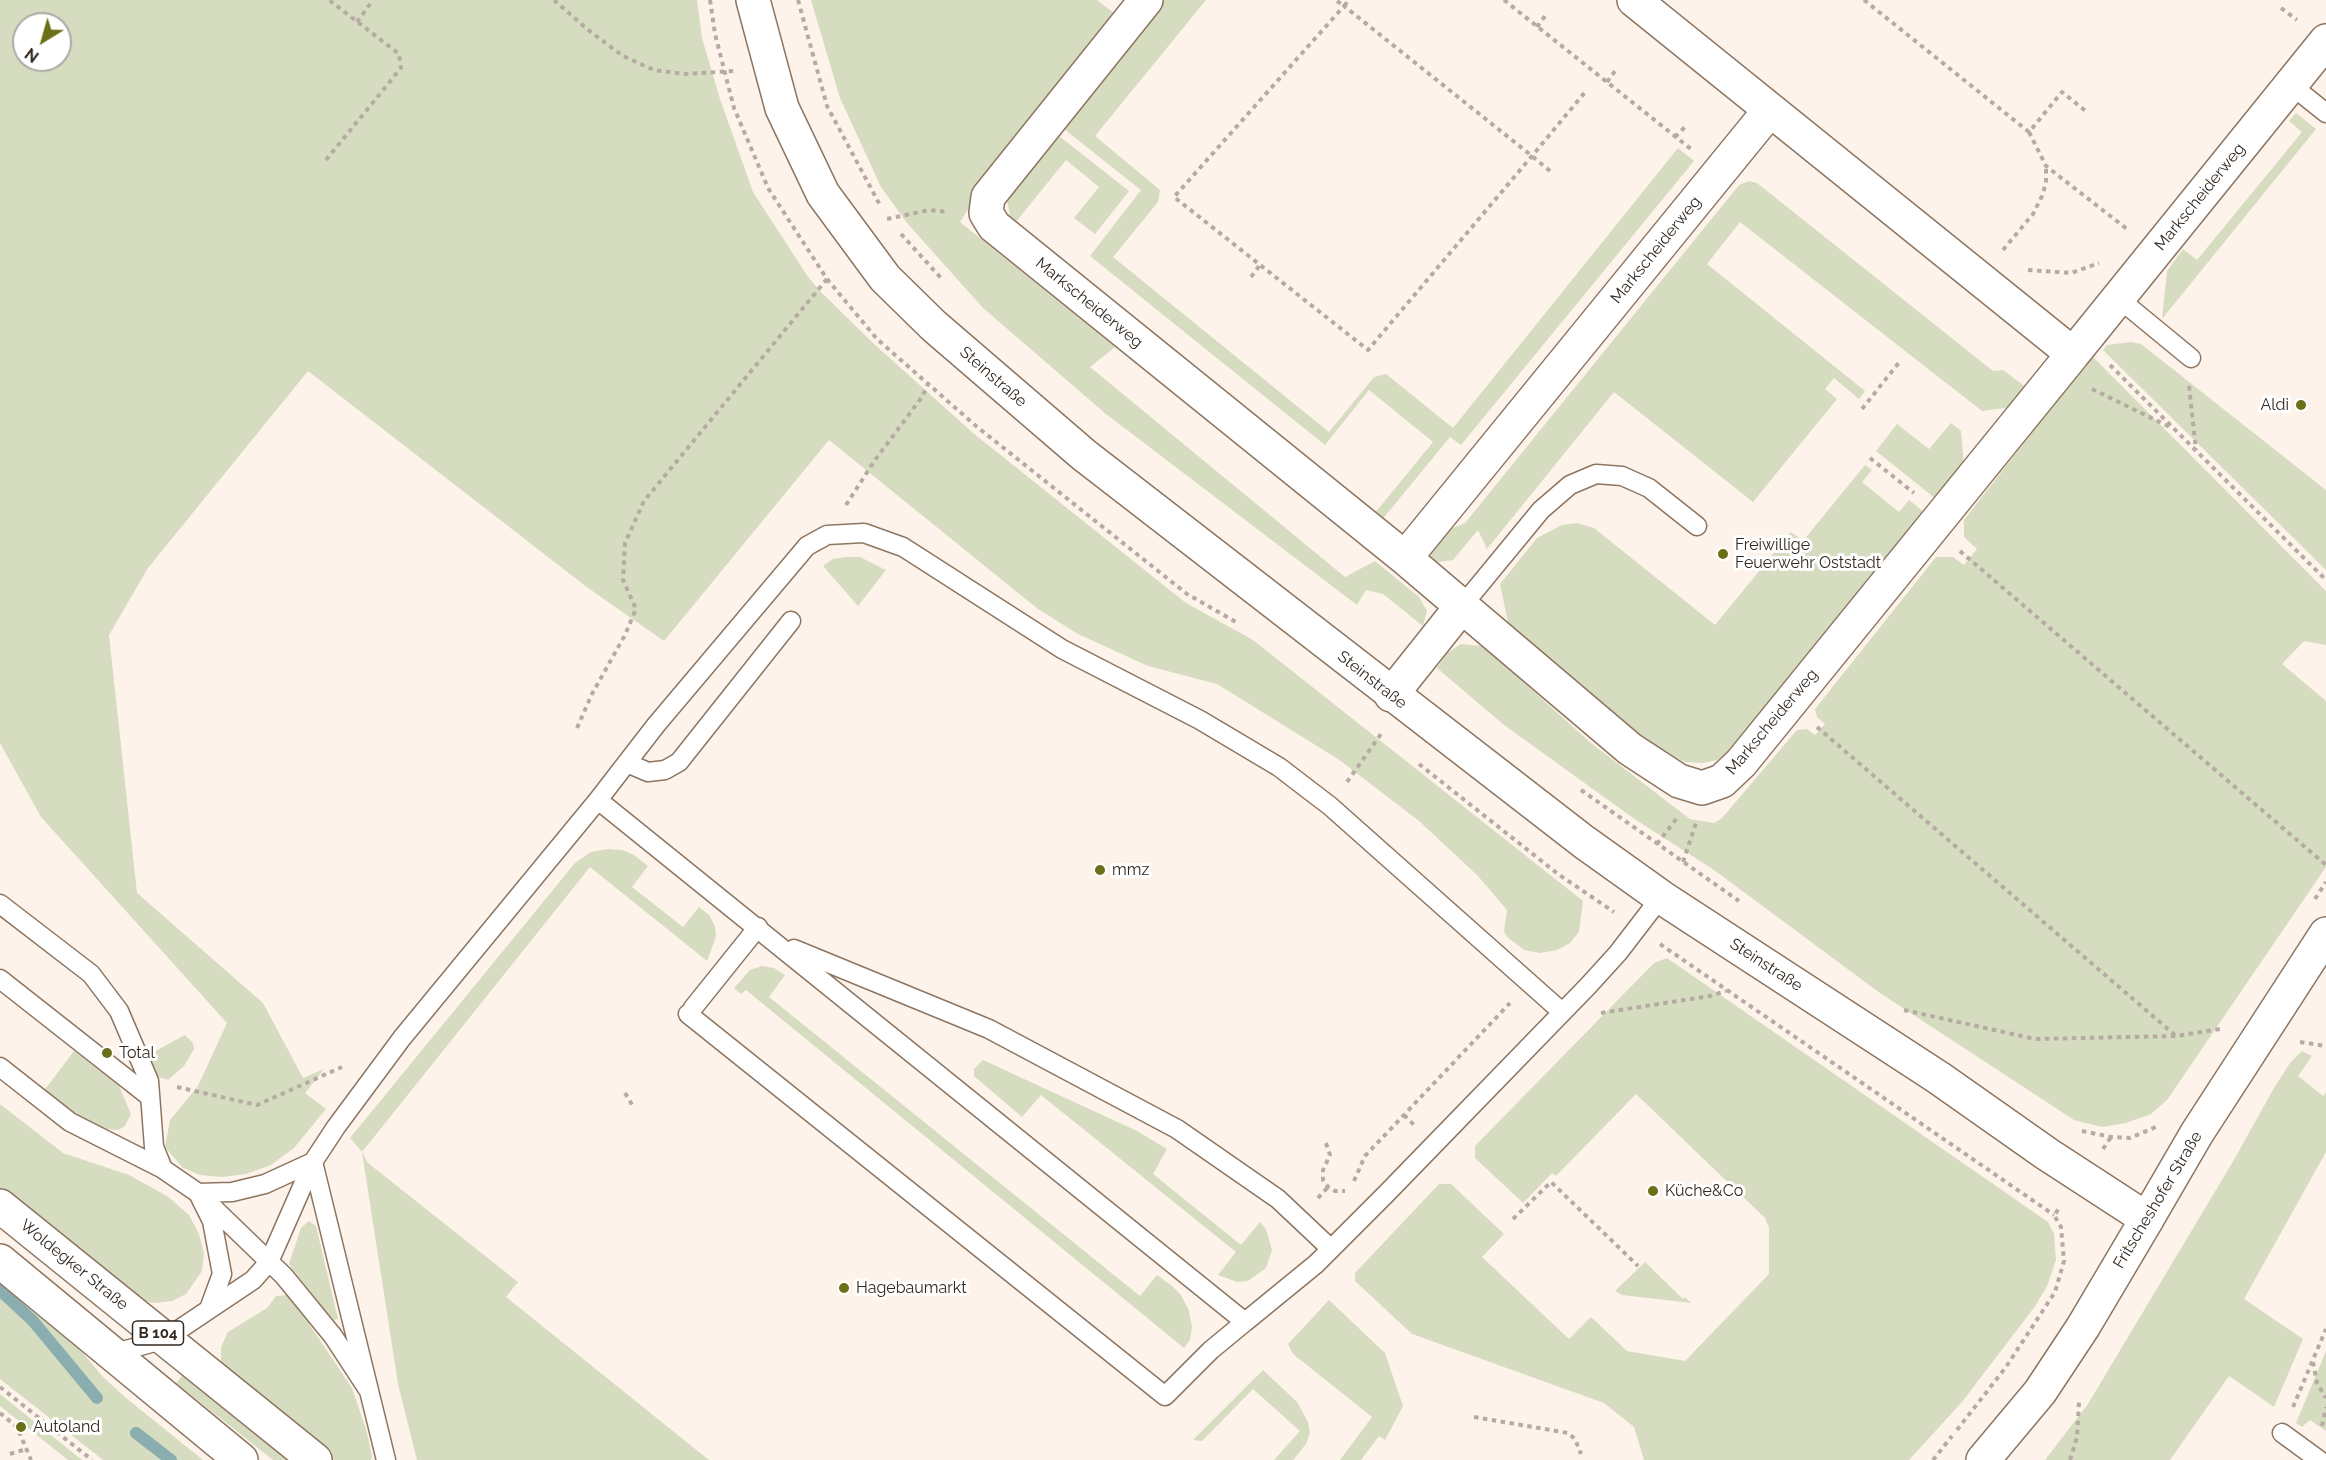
<!DOCTYPE html>
<html>
<head>
<meta charset="utf-8">
<style>
	body { margin:0 }
	#map { position:relative; width:2326px; height:1460px; overflow:hidden; background:#fef3ea; font-family:Raleway,sans-serif }
	canvas { display:block }
	.north { position:absolute; left:12px; top:12px; width:60px; height:60px; box-sizing:border-box; background:#fff; border:2px solid #ada9a6; border-radius:50%; rotate:217deg; font-size:16px; font-weight:700; line-height:24px; text-align:center; color:#332921 }
	.north::after { content:''; display:block; margin:auto; width:21px; height:27px; background:#6a7017; clip-path:polygon(50% 0,100% 100%,50% 72%,0 100%) }
</style>
</head>
<body>
<div id="map">
<canvas width="2326" height="1460"></canvas>
<div class="north">N</div>
</div>
<script>
const c = document.querySelector('canvas').getContext('2d');
c.lineJoin = 'round';
function paint(path, color) {
  c.fillStyle = color;
  c.fill(path, 'evenodd');
}
function toPath(rows) {
  const path = new Path2D();
  for (const r of rows) {
    path.moveTo(r[0], r[1]);
    for (let i = 2; i < r.length; i += 2) path.lineTo(r[i], r[i + 1]);
  }
  return path;
}
function trace(path, color, width, dash) {
  c.strokeStyle = color;
  c.lineWidth = width;
  c.lineCap = dash ? 'butt' : 'round';
  c.setLineDash(dash || []);
  c.stroke(path);
}
function drawText(font, color, halo, rows, align = 'center') {
  c.font = font + ' Raleway,sans-serif';
  c.lineWidth = 6;
  c.setLineDash([]);
  c.textBaseline = 'middle';
  c.strokeStyle = halo;
  c.fillStyle = color;
  for (const [text, x, y, turn = 0] of rows) {
    c.save();
    c.translate(x, y);
    c.rotate((+turn || 0) * Math.PI / 180);
    c.textAlign = isNaN(turn) ? turn : align;
    if (halo) c.strokeText(text, 0, 0);
    c.fillText(text, 0, 0);
    c.restore();
  }
}
paint(toPath([
	[0,0,697,0,702,38,720,99,753,192,808,277,822,293,874,344,973,433,1186,603,1253,640,1583,901,1579,932,1570,943,1557,950,1540,953,1524,950,1507,937,1504,931,1507,910,1477,875,1419,821,1338,759,1217,684,1148,666,1078,634,1038,609,829,440,664,641,588,588,308,371,148,568,109,635,137,893,263,1003,303,1078,324,1069,305,1093,326,1109,294,1148,271,1165,246,1174,222,1177,200,1175,183,1168,165,1147,170,1120,198,1086,227,1023,41,817,0,743],
	[24,24,60,24,60,60,24,60],
	[811,0,1097,0,1118,16,981,189,960,222,1115,347,1090,367,1345,577,1375,561,1419,597,1427,611,1423,626,1383,594,1366,590,1357,605,1106,414,983,308,907,223,881,187,840,98],
	[1161,0,1206,0,1095,136,1160,190,1158,202,1113,257,1329,432,1374,377,1386,374,1453,428,1678,148,1694,161,1461,445,1450,437,1381,521,1375,513,1433,442,1369,390,1325,445,1090,256,1141,190,1059,125],
	[2296,113,2316,129,2162,319,2167,271,2183,249,2197,260,2302,132,2289,121],
	[1054,132,1129,191,1095,234,1074,218,1099,187,1066,160,1015,223,1010,218,1007,198],
	[1749,181,1757,183,1993,371,2003,370,2027,388,2011,407,1982,411,1740,222,1707,264,1865,391,1859,399,1834,378,1825,389,1837,399,1753,502,1614,392,1487,549,1478,530,1453,560,1433,563,1430,553,1441,533,1465,523,1739,185],
	[2131,342,2141,344,2326,490,2326,570,2103,350,2107,345],
	[2093,357,2326,591,2326,645,2304,641,2282,664,2326,701,2326,867,2167,1100,2151,1114,2126,1123,2102,1127,2074,1120,1880,993,1714,870,1636,820,1504,725,1437,668,1447,653,1461,644,1483,646,1591,743,1665,800,1690,819,1714,823,1722,818,1797,730,1807,729,1815,735,1825,724,1817,717,1815,709,1936,557,1953,557,1964,565,1977,549,1964,537,1964,520,2076,376],
	[1951,423,1961,431,1964,465,1936,499,1876,451,1897,424,1929,449],
	[1865,465,1872,470,1862,482,1899,512,1909,500,1925,513,1728,753,1717,760,1703,763,1685,762,1666,753,1639,736,1509,627,1500,584,1537,538,1562,525,1577,523,1594,528,1715,625,1791,532,1803,541],
	[845,557,860,557,886,570,858,606,823,566,833,559],
	[607,849,622,850,634,855,648,866,632,887,683,927,699,907,709,915,715,926,716,937,707,961,590,867,362,1152,368,1163,518,1282,506,1297,709,1460,417,1460,398,1384,362,1152,350,1138,575,863,591,852],
	[1667,958,2048,1222,2054,1234,2056,1260,2047,1286,2036,1305,1962,1402,1909,1460,1644,1460,1634,1427,1604,1403,1412,1334,1355,1281,1355,1273,1439,1184,1451,1184,1504,1234,1482,1257,1569,1339,1591,1317,1627,1351,1685,1361,1769,1274,1769,1228,1765,1218,1636,1094,1556,1176,1552,1173,1523,1203,1475,1158,1475,1146,1654,963],
	[762,966,774,968,785,975,769,997,1140,1296,1157,1275,1172,1286,1181,1295,1189,1311,1192,1327,1190,1340,1184,1348,746,990,741,994,734,988,750,970],
	[185,1035,193,1043,194,1049,184,1066,168,1080,153,1075,147,1059,150,1054],
	[74,1051,119,1086,131,1114,125,1126,118,1130,102,1129,76,1115,43,1092],
	[2302,1051,2312,1056,2298,1076,2323,1096,2326,1093,2326,1152,2244,1299,2303,1339,2274,1407,2229,1376,2170,1460,2045,1460,2088,1404,2235,1158,2274,1088,2290,1063],
	[983,1060,1137,1131,1167,1149,1153,1174,1241,1245,1260,1222,1266,1229,1272,1250,1266,1268,1248,1281,1237,1282,1218,1275,1236,1252,1041,1095,1022,1117,974,1076,974,1069],
	[0,1104,63,1153,129,1175,167,1196,189,1215,199,1234,204,1254,202,1271,186,1294,172,1301,154,1303,131,1298,0,1193],
	[309,1221,316,1226,338,1319,334,1320,326,1312,289,1264,301,1228],
	[1645,1262,1683,1299,1685,1297,1691,1303,1622,1295,1615,1291],
	[0,1273,49,1313,103,1377,126,1398,203,1460,103,1460,0,1379],
	[286,1295,295,1303,352,1388,366,1429,372,1456,371,1460,334,1460,231,1378,221,1361,221,1347,228,1332,267,1308,276,1296],
	[1329,1300,1385,1353,1403,1406,1385,1440,1379,1436,1361,1460,1340,1460,1372,1417,1293,1354,1288,1344],
	[2326,1351,2326,1431,2310,1420,2302,1427,2296,1423],
	[1263,1370,1297,1402,1308,1422,1310,1433,1306,1444,1293,1460,1274,1460,1300,1431,1253,1389,1202,1441,1193,1440],
	[183,1375,290,1460,273,1460,176,1383],
	[0,1395,0,1394,82,1460,68,1460,0,1406]
]), '#d5dcbf');
trace(toPath([
	[0,1290,33,1321,97,1398],
	[136,1433,171,1460]
]), '#8aadb0', 12);
const service = toPath([
	[2291,85,2326,113],
	[2118,298,2191,358],
	[1462,606,1541,510,1570,485,1596,474,1622,476,1649,488,1697,526],
	[627,763,648,772,665,770,679,762,791,621],
	[0,904,91,974,119,1011,149,1081,154,1147,163,1169],
	[794,949,989,1029,1177,1129,1278,1199,1331,1249],
	[0,979,150,1097],
	[693,1008,758,927],
	[1562,1012,1330,806,1279,767,1200,720,1062,649,903,547,864,533,827,535,807,546,656,725,598,800,1245,1322,1316,1264,1386,1194,1588,986,1618,953,1661,897],
	[688,1014,1165,1396,1211,1350,1245,1322],
	[0,1067,70,1122,163,1169,198,1193,284,1276,333,1336,369,1391],
	[313,1162,386,1460],
	[209,1309,222,1274,212,1221,198,1193,232,1192,265,1184,313,1162],
	[112,1354,165,1339,253,1280,269,1262,313,1162,336,1127,402,1038,598,800],
	[2282,1433,2319,1460]
]);
const minor = toPath([
	[1146,0,988,197,986,213,994,226,1405,558,1630,749,1679,781,1702,788,1722,781,1741,763,2073,354,1634,0],
	[2073,354,2326,41],
	[1405,558,1770,110],
	[1391,695,1462,606],
	[2147,1219,2197,1133,2326,934]
]);
const tertiary = toPath([
	[753,0,782,108,823,194,885,278,934,326,1084,455,1584,842,1661,897,1939,1078,2047,1154,2147,1219,2083,1327,2040,1392,1983,1460]
]);
const primary = toPath([
	[0,1206,315,1460],
	[0,1261,241,1460]
]);
trace(service, '#8c7561', 21);
trace(minor, '#8c7561', 36);
trace(tertiary, '#8c7561', 36);
trace(primary, '#8c7561', 36);
trace(toPath([
	[554,0,587,29,623,56,654,70,684,74,734,71],
	[710,0,715,34,734,108,768,188,827,279,877,339,976,426,1187,594,1236,622],
	[798,0,827,106,881,207],
	[1504,0,1691,149],
	[1864,0,2029,132,2062,92,2087,112],
	[1337,1,1344,6,1349,0],
	[2281,8,2297,20],
	[357,22,373,0],
	[1537,27,1545,16],
	[1607,82,1615,71],
	[2029,132,2046,166,2127,229],
	[1675,137,1685,127],
	[326,160,401,68,399,54,329,0],
	[1550,171,1532,156,1344,6,1174,197,1368,350,1532,156,1586,91],
	[887,219,929,210,949,212],
	[901,234,941,278],
	[2003,250,2033,214,2042,196,2046,183,2046,166],
	[2028,270,2071,273,2099,263],
	[1251,277,1260,265],
	[2110,365,2326,580],
	[2189,386,2196,450],
	[2092,389,2172,428],
	[1862,409,1901,360],
	[1870,458,1914,493],
	[846,505,875,460,922,397,928,384],
	[1960,551,2326,865],
	[1817,727,2176,1036],
	[577,728,592,694,625,635,636,609,623,580,625,543,644,501,827,279],
	[1419,764,1558,874,1614,912],
	[1347,782,1381,734],
	[1581,790,1739,901],
	[1657,844,1677,818],
	[1683,862,1696,823],
	[2315,899,2326,882],
	[1660,944,2054,1215],
	[1904,1010,2035,1039,2176,1036,2220,1029],
	[1601,1013,1710,996,1726,991],
	[2300,1042,2326,1046],
	[177,1087,257,1105,342,1067],
	[625,1093,634,1108],
	[1404,1115,1414,1125],
	[2082,1131,2111,1137,2130,1138,2158,1126],
	[1326,1143,1330,1155,1323,1170,1323,1180,1328,1187,1335,1191,1345,1191],
	[2103,1149,2111,1137],
	[1354,1181,1365,1156,1510,1003],
	[1318,1198,1328,1187],
	[1513,1219,1551,1182,1638,1266],
	[2313,1362,2317,1383,2326,1398],
	[0,1387,92,1460],
	[2293,1407,2326,1329],
	[0,1413,17,1427,31,1460],
	[1474,1417,1568,1433,1575,1439,1581,1454],
	[2322,1426,2326,1407],
	[1957,1430,2006,1367,2055,1292,2064,1261,2061,1227,2054,1215,2061,1206],
	[10,1454,26,1449],
	[1933,1460,1952,1436],
	[2070,1460,2077,1437,2079,1402]
]), '#b6aba3', 4, [4.5, 4.5]);
trace(service, '#fff', 18);
trace(minor, '#fff', 33);
trace(tertiary, '#fff', 33);
trace(primary, '#fff', 33);
for (const [x, y, r, color] of [
	[2301,405,6,"#6a7017"],
	[1723,554,6,"#6a7017"],
	[1100,870,6,"#6a7017"],
	[107,1053,6,"#6a7017"],
	[1653,1191,6,"#6a7017"],
	[844,1288,6,"#6a7017"],
	[21,1427,6,"#6a7017"]
]) {
  const dot = new Path2D();
  dot.arc(x, y, r, 0, 2 * Math.PI);
  c.fillStyle = color;
  c.fill(dot);
  trace(dot, '#fff', 2);
}
for (const [x, y, w] of [
	[158,1333,51]
]) {
  const box = new Path2D();
  box.roundRect(x - w / 2, y - 12, w, 24, 4.5);
  c.fillStyle = '#fff';
  c.fill(box);
  trace(box, '#332921', 1.5);
}
drawText('bold 15px', '#332921', null, [
	["B 104",158,1333]
]);
drawText('16px', '#332921', '#fff', [
	["Markscheiderweg",2200,197,-51],
	["Markscheiderweg",1656,250,-51],
	["Markscheiderweg",1089,303,39],
	["Steinstraße",993,377,41],
	["Steinstraße",1372,680,38],
	["Markscheiderweg",1772,722,-50],
	["Steinstraße",1766,965,33],
	["Fritscheshofer Straße",2158,1200,-59],
	["Woldegker Straße",74,1265,39]
]);
drawText('16px', '#332921', '#fff', [
	["Aldi",2289,405,"right"],
	["Freiwillige",1735,545],
	["Feuerwehr Oststadt",1735,563],
	["mmz",1112,870],
	["Total",119,1053],
	["Küche&Co",1665,1191],
	["Hagebaumarkt",856,1288],
	["Autoland",33,1427]
], 'left');
</script>
</body>
</html>
